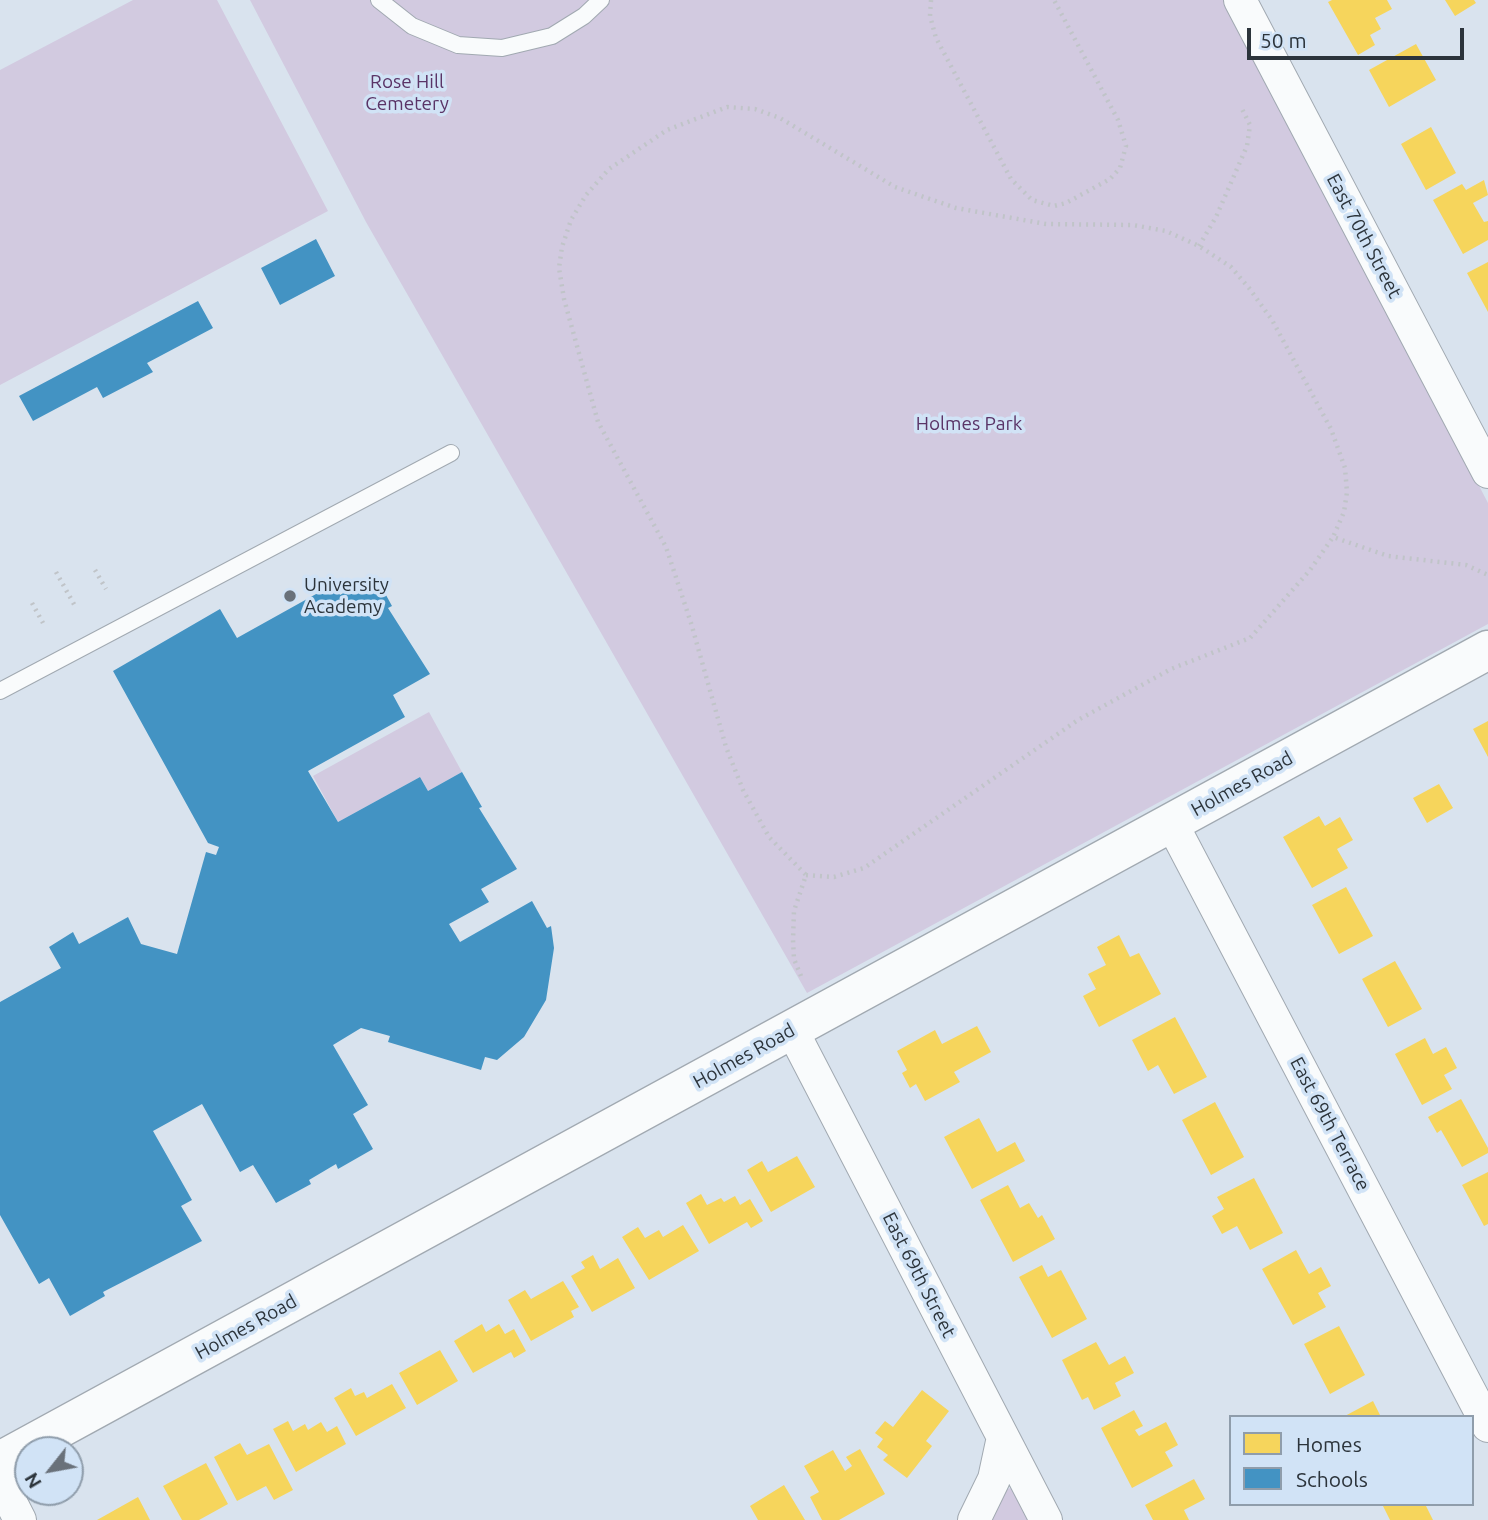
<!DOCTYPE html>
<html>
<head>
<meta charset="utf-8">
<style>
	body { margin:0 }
	#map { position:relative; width:1488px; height:1520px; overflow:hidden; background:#d9e3ee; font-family:Ubuntu,sans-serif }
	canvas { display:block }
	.legend { position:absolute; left:1229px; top:1415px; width:245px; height:91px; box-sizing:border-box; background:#d1e3f6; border:2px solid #8f9dab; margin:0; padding:9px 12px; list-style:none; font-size:21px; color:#2c343b }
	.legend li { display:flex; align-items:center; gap:14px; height:35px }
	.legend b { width:35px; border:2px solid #8f9dab }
	.north { position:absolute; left:14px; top:1436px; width:70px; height:70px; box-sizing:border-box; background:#d1e3f6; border:2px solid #8f9dab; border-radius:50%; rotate:239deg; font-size:19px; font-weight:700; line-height:28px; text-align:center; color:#2c343b }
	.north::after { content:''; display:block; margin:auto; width:24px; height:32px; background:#69717a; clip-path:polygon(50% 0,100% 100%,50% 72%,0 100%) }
	.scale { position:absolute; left:1247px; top:28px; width:217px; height:32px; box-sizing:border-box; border:4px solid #2c343b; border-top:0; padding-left:9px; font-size:21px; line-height:24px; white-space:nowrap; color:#2c343b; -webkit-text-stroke:5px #d1e3f6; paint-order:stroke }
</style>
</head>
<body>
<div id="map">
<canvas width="1488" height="1520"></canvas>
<ul class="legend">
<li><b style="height:19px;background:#f6d55c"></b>Homes</li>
<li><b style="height:19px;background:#4393c3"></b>Schools</li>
</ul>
<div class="north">N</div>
<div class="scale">50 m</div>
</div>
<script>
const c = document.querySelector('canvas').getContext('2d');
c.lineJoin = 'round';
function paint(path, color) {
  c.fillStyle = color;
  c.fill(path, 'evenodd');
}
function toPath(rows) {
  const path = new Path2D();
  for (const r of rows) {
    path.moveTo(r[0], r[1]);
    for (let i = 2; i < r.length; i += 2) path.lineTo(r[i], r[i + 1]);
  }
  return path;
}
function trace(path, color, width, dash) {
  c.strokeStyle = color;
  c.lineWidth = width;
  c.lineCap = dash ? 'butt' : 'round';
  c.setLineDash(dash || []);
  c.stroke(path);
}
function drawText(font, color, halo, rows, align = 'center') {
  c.font = font + ' Ubuntu,sans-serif';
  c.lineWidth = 7;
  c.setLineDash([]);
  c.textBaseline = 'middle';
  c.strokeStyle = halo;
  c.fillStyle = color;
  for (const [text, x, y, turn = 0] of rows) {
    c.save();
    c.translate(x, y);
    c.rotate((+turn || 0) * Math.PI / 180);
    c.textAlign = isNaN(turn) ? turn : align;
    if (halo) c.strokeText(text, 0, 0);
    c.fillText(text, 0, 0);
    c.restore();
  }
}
paint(toPath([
	[133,0,217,0,328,211,0,385,0,70],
	[250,0,1225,0,1488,503,1488,624,807,993,366,222],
	[429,712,462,772,428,791,420,777,338,822,313,776],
	[1011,1488,1017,1490,1034,1520,992,1520,1004,1490]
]), '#d2cae0');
paint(toPath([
	[1332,0,1387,0,1392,9,1375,18,1381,29,1370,35,1375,45,1358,55,1328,2],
	[1445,0,1474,0,1476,3,1455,16],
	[1416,44,1436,80,1389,107,1369,70],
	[1431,127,1456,173,1426,190,1401,144],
	[1484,180,1488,195,1473,203,1484,222,1488,221,1488,240,1463,254,1433,200,1462,184,1466,190],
	[1488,262,1488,312,1467,273],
	[1488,721,1488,757,1473,729],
	[1439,784,1453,808,1427,823,1413,798],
	[1319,816,1325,826,1340,817,1353,840,1337,849,1348,868,1312,888,1283,837],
	[1346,887,1373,936,1339,954,1312,905],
	[1119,935,1130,957,1139,953,1161,994,1099,1027,1083,996,1096,989,1088,974,1106,965,1097,947],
	[1395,961,1422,1009,1388,1027,1362,979],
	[1175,1017,1207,1077,1174,1094,1158,1065,1148,1071,1132,1040],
	[977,1026,991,1052,954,1072,960,1082,925,1101,916,1084,910,1088,902,1073,907,1070,897,1051,935,1030,942,1044],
	[1425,1038,1433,1054,1446,1047,1457,1068,1444,1075,1452,1089,1422,1105,1395,1054],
	[1461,1099,1488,1148,1488,1153,1462,1167,1441,1130,1437,1133,1428,1117],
	[1215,1102,1244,1157,1211,1175,1182,1120],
	[979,1118,997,1152,1015,1142,1025,1161,972,1189,944,1137],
	[797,1156,815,1187,771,1212,747,1170,762,1161,768,1172],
	[1488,1172,1488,1224,1484,1226,1462,1185],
	[1254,1178,1283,1233,1250,1250,1237,1226,1222,1234,1212,1216,1224,1209,1217,1197],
	[1008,1185,1020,1208,1029,1203,1038,1218,1042,1215,1055,1239,1013,1262,980,1200],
	[701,1194,707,1205,721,1198,724,1202,735,1196,740,1205,750,1199,763,1221,751,1228,747,1222,709,1244,686,1203],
	[683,1225,699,1251,649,1280,622,1237,638,1227,645,1238,659,1230,663,1237],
	[1296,1250,1309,1274,1321,1267,1331,1286,1318,1293,1326,1307,1293,1325,1262,1269],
	[593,1255,600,1269,618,1258,635,1288,592,1312,571,1276,585,1268,581,1262],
	[1042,1265,1048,1277,1061,1270,1087,1319,1052,1338,1019,1277],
	[563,1281,579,1307,571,1311,574,1317,531,1341,508,1300,525,1290,531,1299],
	[482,1324,486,1332,499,1324,505,1334,514,1329,526,1351,514,1358,511,1352,473,1373,454,1341],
	[1339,1326,1365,1375,1330,1394,1304,1344],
	[1096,1342,1109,1365,1125,1356,1134,1373,1115,1383,1121,1396,1094,1410,1088,1397,1082,1400,1062,1360],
	[440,1350,458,1381,417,1405,399,1373],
	[392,1384,406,1408,356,1436,334,1398,351,1388,355,1396,364,1392,367,1398],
	[922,1390,949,1411,926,1441,932,1446,907,1478,883,1460,888,1455,877,1447,883,1439,875,1433,885,1421,893,1427],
	[1373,1401,1381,1417,1343,1417],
	[1134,1410,1143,1426,1135,1430,1139,1436,1166,1422,1178,1445,1165,1452,1173,1466,1132,1488,1101,1428],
	[288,1421,293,1431,305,1424,308,1430,321,1422,327,1432,337,1426,346,1444,296,1472,273,1429],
	[240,1443,247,1455,269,1444,293,1490,274,1500,266,1486,237,1501,214,1457],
	[860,1449,885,1494,839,1520,822,1520,810,1497,819,1492,804,1466,833,1450,845,1471,852,1466,846,1457],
	[206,1463,228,1504,199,1520,182,1520,163,1486],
	[1194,1479,1205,1499,1184,1510,1189,1520,1153,1520,1145,1505],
	[784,1485,805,1520,758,1520,750,1506],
	[138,1497,150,1520,97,1520],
	[1382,1504,1425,1504,1433,1520,1390,1520]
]), '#f6d55c');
paint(toPath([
	[316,239,335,276,280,305,261,268],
	[198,301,213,328,147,363,153,372,103,398,97,387,33,421,19,396],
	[375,575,392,606,388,608,430,674,393,695,405,717,308,771,338,822,420,777,428,791,462,772,482,807,479,808,517,869,481,889,489,902,449,924,460,942,532,901,547,928,551,926,554,948,546,1000,524,1037,497,1060,485,1057,481,1070,388,1042,390,1036,361,1028,333,1045,368,1105,353,1114,373,1149,338,1169,336,1164,309,1180,311,1184,276,1203,253,1165,240,1172,202,1104,153,1131,192,1200,181,1206,202,1241,103,1292,105,1296,70,1316,49,1278,39,1284,0,1215,0,1002,61,968,49,947,73,932,79,944,128,917,141,944,177,954,206,852,216,855,219,847,208,843,113,671,220,609,237,638,334,584,340,595]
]), '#4393c3');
const lane = toPath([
	[379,0,412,26,458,45,502,48,552,36,584,16,601,0],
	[0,691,451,453]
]);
const street = toPath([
	[1240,0,1488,472],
	[1171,822,1488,1426],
	[792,1030,1046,1520],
	[0,1481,20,1520],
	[974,1520,994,1479,1003,1437]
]);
const secondary = toPath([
	[0,1461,1488,650]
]);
trace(lane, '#a1a9b1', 18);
trace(street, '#a1a9b1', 34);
trace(secondary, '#a1a9b1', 41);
trace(toPath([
	[931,0,930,16,936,38,1011,179,1032,200,1054,206,1066,203,1110,179,1120,168,1126,146,1118,120,1054,0],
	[1199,246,1216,217,1247,146,1250,125,1241,107],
	[95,570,106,589],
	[56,572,75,606],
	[32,603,43,623],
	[806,875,834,877,864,868,1078,720,1171,669,1250,638,1310,570,1333,537],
	[801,976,794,959,793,940,794,911,806,875,769,837,743,790,726,747,691,623,666,547,598,422,564,299,559,268,562,247,571,220,586,195,609,169,667,130,727,107,755,109,780,118,895,187,956,208,1046,224,1133,225,1166,231,1199,246,1231,267,1249,288,1272,320,1331,429,1345,468,1347,492,1344,512,1333,537,1388,556,1466,565,1488,575]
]), '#c0c4c8', 4.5, [2, 5]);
trace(lane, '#f9fbfc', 16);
trace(street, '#f9fbfc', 32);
trace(secondary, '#f9fbfc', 38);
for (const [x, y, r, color] of [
	[290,596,7,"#69717a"]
]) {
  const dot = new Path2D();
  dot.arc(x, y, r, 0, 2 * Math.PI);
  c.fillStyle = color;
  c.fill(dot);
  trace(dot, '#d1e3f6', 2.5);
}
drawText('19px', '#5a3467', '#d1e3f6', [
	["Rose Hill",407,82],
	["Cemetery",407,104],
	["Holmes Park",969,424]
]);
drawText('19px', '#2c343b', '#d1e3f6', [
	["East 70th Street",1364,236,62],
	["Holmes Road",1242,784,-29],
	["Holmes Road",744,1056,-29],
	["East 69th Terrace",1330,1124,62],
	["East 69th Street",919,1275,63],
	["Holmes Road",246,1327,-29]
]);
drawText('19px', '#2c343b', '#d1e3f6', [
	["University",304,585],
	["Academy",304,607]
], 'left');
</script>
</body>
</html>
